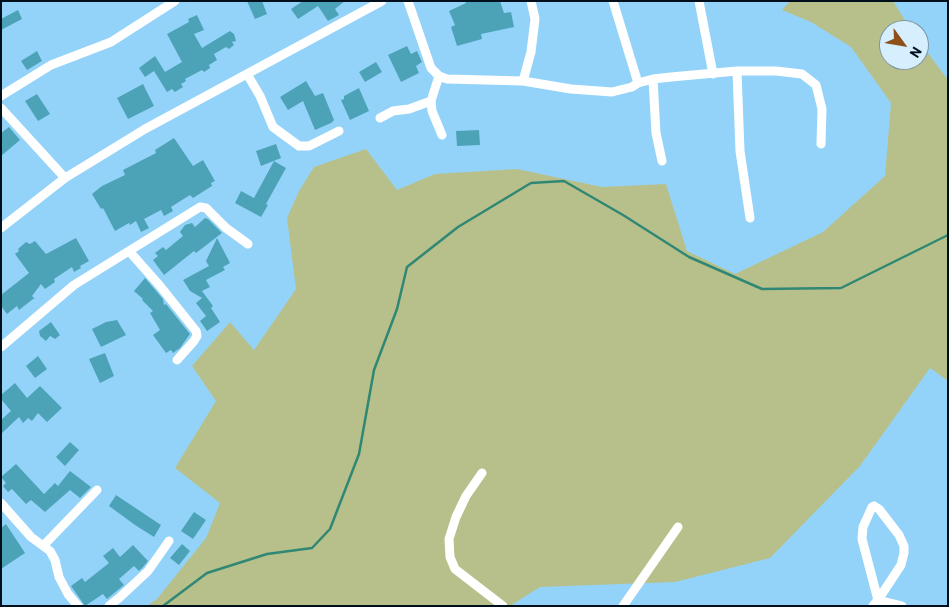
<!DOCTYPE html>
<html>
<head>
<meta charset="utf-8">
<style>
	body { margin:0 }
	#map { position:relative; width:949px; height:607px; overflow:hidden; background:#94d3f9; font-family:Barlow,sans-serif }
	canvas { display:block }
	.frame { position:absolute; inset:0; border:2px solid #000f1c; pointer-events:none }
	.north { position:absolute; left:879px; top:20px; width:50px; height:50px; box-sizing:border-box; background:#d6effe; border:1px solid #8095a4; border-radius:50%; rotate:122deg; font-size:14px; font-weight:700; line-height:20px; text-align:center; color:#000f1c }
	.north::after { content:''; display:block; margin:auto; width:18px; height:22px; background:#8f4f19; clip-path:polygon(50% 0,100% 100%,50% 72%,0 100%) }
</style>
</head>
<body>
<div id="map">
<canvas width="949" height="607"></canvas>
<div class="frame"></div>
<div class="north">N</div>
</div>
<script>
const c = document.querySelector('canvas').getContext('2d');
c.lineJoin = 'round';
function paint(path, color) {
  c.fillStyle = color;
  c.fill(path, 'evenodd');
}
function toPath(rows) {
  const path = new Path2D();
  for (const r of rows) {
    path.moveTo(r[0], r[1]);
    for (let i = 2; i < r.length; i += 2) path.lineTo(r[i], r[i + 1]);
  }
  return path;
}
function trace(path, color, width, dash) {
  c.strokeStyle = color;
  c.lineWidth = width;
  c.lineCap = dash ? 'butt' : 'round';
  c.setLineDash(dash || []);
  c.stroke(path);
}
paint(toPath([
	[790,1,893,1,911,30,889,30,889,60,919,60,919,41,948,80,948,381,930,368,860,466,770,558,675,582,540,587,510,606,147,606,157,599,206,538,220,503,175,468,216,401,192,366,230,322,254,350,296,289,287,218,299,191,314,167,366,149,397,190,435,174,517,169,602,187,666,184,687,251,735,274,823,232,885,176,891,103,851,47,811,22,782,10]
]), '#b7c08b');
trace(toPath([
	[163,606,207,573,267,554,312,548,330,529,359,454,374,370,397,309,407,267,458,227,531,183,564,181,623,215,689,257,762,289,841,288,948,235]
]), '#308774', 2.5);
paint(toPath([
	[247,1,262,1,267,14,255,19],
	[303,1,345,1,335,9,339,15,328,21,318,6,298,19,291,9],
	[465,1,500,1,504,13,511,12,514,27,481,34,482,39,457,46,451,27,455,25,449,11,466,3],
	[18,10,22,19,1,30,1,19],
	[197,15,204,30,194,34,202,48,230,31,234,34,236,41,232,42,234,45,229,49,226,47,214,54,217,60,209,65,210,68,204,72,202,70,185,79,186,81,181,84,183,87,175,92,172,89,167,92,154,71,145,77,139,68,155,56,165,72,182,62,167,34,189,22,188,19],
	[407,46,411,54,417,51,422,62,416,66,419,73,401,82,388,55],
	[37,51,42,61,27,70,21,61],
	[376,62,382,72,365,82,359,72],
	[306,81,315,96,323,93,334,120,331,123,315,130,303,101,288,110,280,97],
	[143,84,154,106,128,119,117,98],
	[359,88,369,111,350,120,341,100,344,99,344,96],
	[37,94,50,114,38,121,25,101],
	[9,127,20,140,1,156,1,133],
	[479,130,480,145,457,146,456,131],
	[174,138,193,166,203,160,215,181,211,183,212,186,193,198,190,195,171,207,173,211,164,216,161,210,144,219,149,228,141,232,136,221,130,225,129,223,115,231,103,208,101,209,92,194,102,186,125,175,123,170,156,153,155,150],
	[276,144,281,158,261,166,256,151],
	[274,161,286,168,266,204,268,205,261,217,235,203,241,191,254,198],
	[205,218,208,219,222,233,196,253,194,251,164,275,153,260,158,256,155,253,163,247,166,250,183,236,180,232,185,225,192,223,195,227],
	[76,238,89,261,80,266,81,268,74,272,72,267,54,279,55,282,45,289,41,284,32,296,35,299,33,299,19,310,17,306,7,314,1,306,1,295,29,273,15,254,19,251,18,249,26,242,30,244,35,241,46,254],
	[217,238,230,263,223,267,225,270,206,280,210,287,202,291,213,306,211,308,220,322,207,331,200,321,206,316,196,303,202,298,190,291,183,280,209,266,206,261],
	[145,278,163,299,164,305,166,304,190,334,180,348,173,353,171,350,166,353,153,335,160,330,150,313,153,311,142,300,143,299,134,291],
	[117,320,126,335,101,347,92,329,106,322],
	[51,322,60,335,55,339,50,336,46,341,40,336,39,331],
	[105,353,114,376,100,383,89,359],
	[38,356,47,369,35,378,26,366],
	[15,383,27,398,40,386,62,408,47,422,38,413,32,421,28,418,23,423,19,417,1,434,1,420,11,411,1,399,1,395],
	[70,442,79,450,65,466,56,457],
	[16,464,44,494,55,483,58,486,70,471,91,487,80,498,70,490,45,512,31,500,26,504,12,489,8,492,3,486,6,483,1,477],
	[116,495,161,525,154,537,135,525,109,506],
	[194,512,206,520,193,539,181,531],
	[6,524,25,553,1,569,1,528],
	[182,544,190,551,179,565,170,558],
	[133,545,148,561,143,567,139,571,134,566,119,579,124,585,107,599,103,594,85,606,71,586,82,578,85,582,109,563,103,556,113,548,120,557]
]), '#4ca3b7');
trace(toPath([
	[408,1,431,68,439,76,447,79,523,81,571,89,612,92,632,87,638,83,653,79,671,77,737,71,776,71,802,74,816,85,822,109,821,144],
	[613,1,638,83],
	[699,1,713,74],
	[737,71,740,151,750,218],
	[247,74,260,96,273,127,299,146,309,146,339,131],
	[439,76,431,101,432,111,442,135],
	[653,79,656,133,662,161],
	[523,81,531,52,535,19,531,1],
	[1,96,51,65,111,42,175,1],
	[1,108,65,178],
	[380,118,393,111,409,109,431,101],
	[1,228,65,178,145,129,382,1],
	[129,251,160,286,196,331,197,336,194,341,177,360],
	[1,347,74,285,200,207,206,208,226,228,248,244],
	[482,473,466,496,456,517,449,539,450,557,455,569,503,606],
	[1,503,31,537,50,551,55,560,59,577,68,594,78,606],
	[874,506,879,509,899,535,904,546,904,553,901,565,878,600,862,539,863,527,872,507,874,506],
	[44,545,97,490],
	[109,606,119,598,148,571,169,541],
	[623,606,678,527],
	[873,606,878,600,902,606]
]), '#fff', 9);
</script>
</body>
</html>
